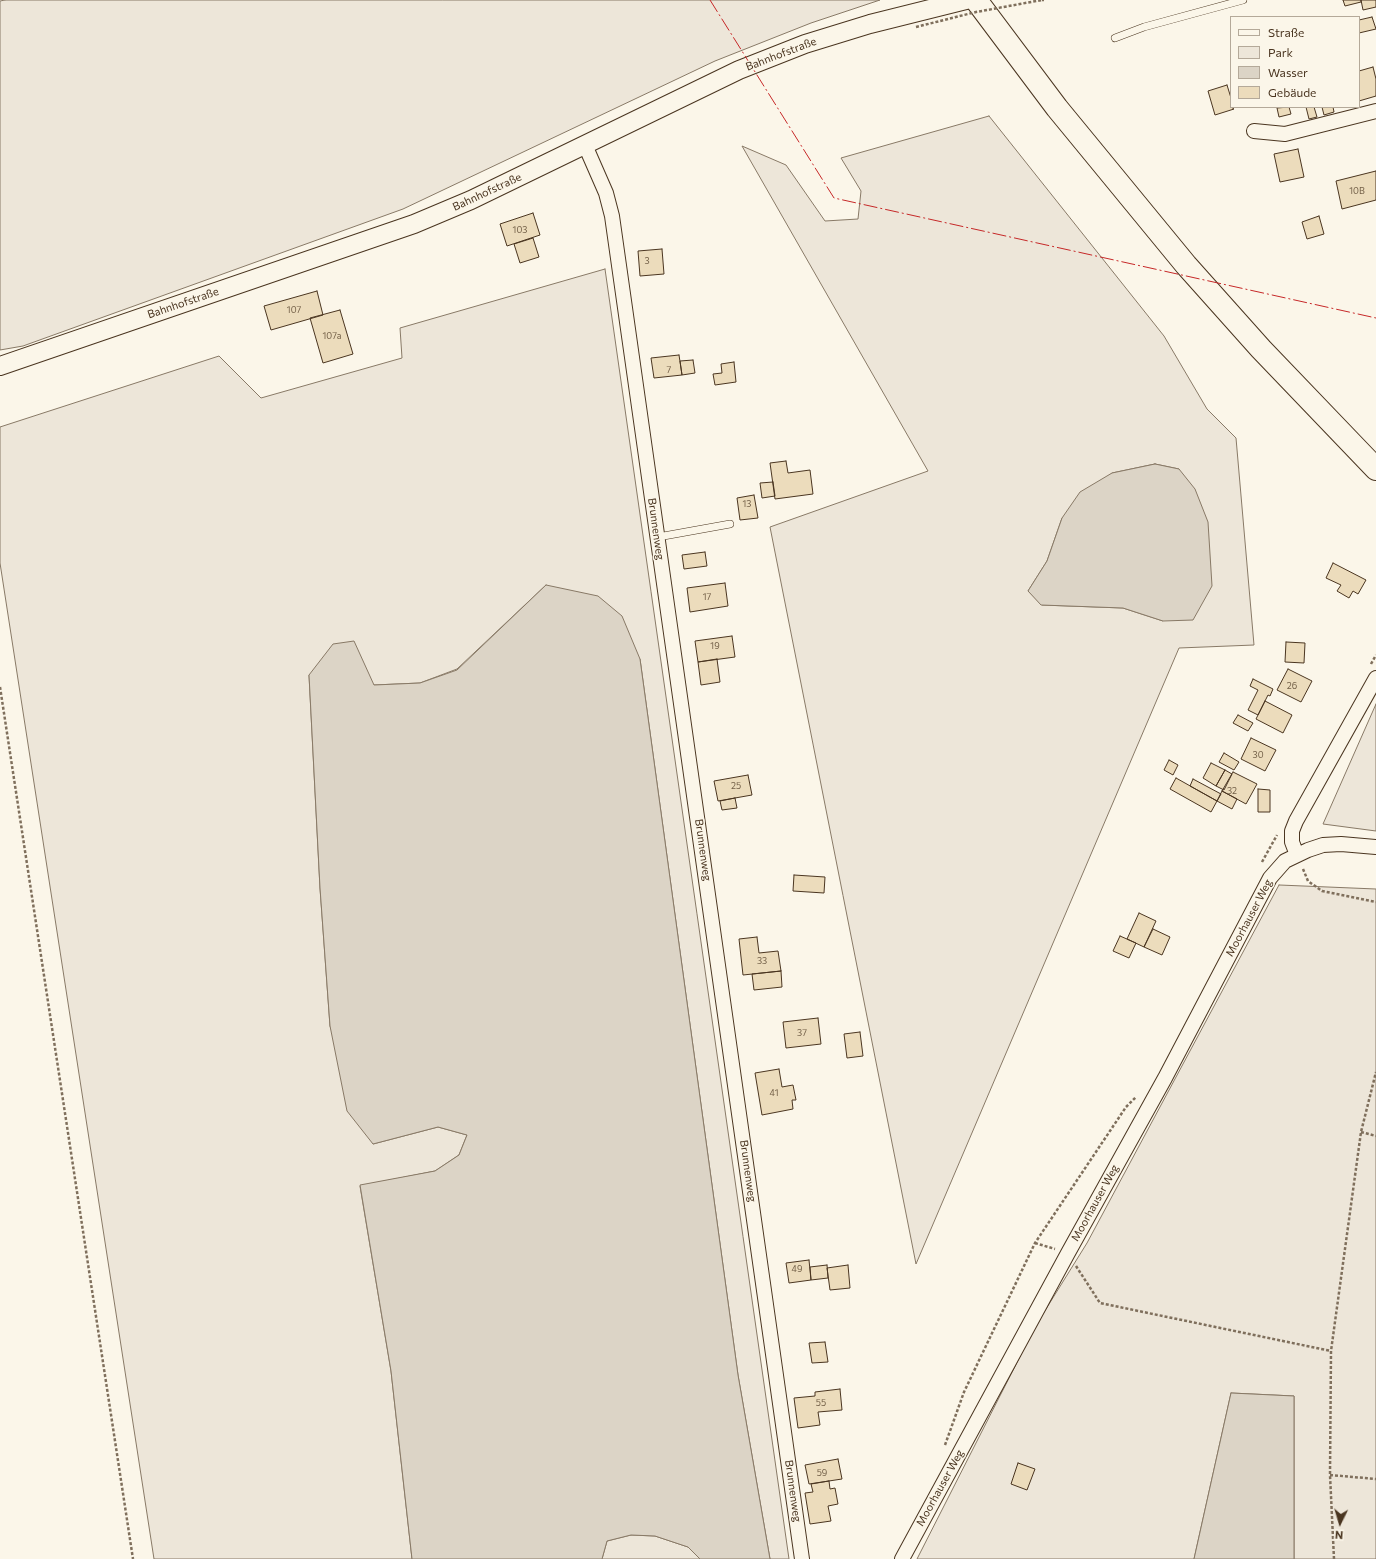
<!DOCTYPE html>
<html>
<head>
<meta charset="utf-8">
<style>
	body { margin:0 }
	#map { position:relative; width:1376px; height:1559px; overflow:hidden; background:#fbf6e9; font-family:Commissioner,sans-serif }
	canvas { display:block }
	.legend { position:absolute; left:1230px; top:16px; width:130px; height:92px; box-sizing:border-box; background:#fbf6e9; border:1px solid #b4a999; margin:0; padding:5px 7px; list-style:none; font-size:12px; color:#4a3520 }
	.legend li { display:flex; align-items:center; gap:8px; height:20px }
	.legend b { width:20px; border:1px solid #b4a999 }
	.north { position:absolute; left:1320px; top:1503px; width:40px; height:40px; -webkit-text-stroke:3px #fbf6e9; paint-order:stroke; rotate:185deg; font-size:11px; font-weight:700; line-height:16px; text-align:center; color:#4a3520 }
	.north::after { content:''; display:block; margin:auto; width:14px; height:18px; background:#4a3520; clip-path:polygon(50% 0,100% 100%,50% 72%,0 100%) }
</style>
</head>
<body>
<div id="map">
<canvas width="1376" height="1559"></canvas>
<ul class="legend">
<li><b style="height:5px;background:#fbf6e9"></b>Straße</li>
<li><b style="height:11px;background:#ede6d9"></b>Park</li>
<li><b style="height:11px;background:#dcd4c6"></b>Wasser</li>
<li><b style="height:11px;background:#ecdcbc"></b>Gebäude</li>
</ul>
<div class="north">N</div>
</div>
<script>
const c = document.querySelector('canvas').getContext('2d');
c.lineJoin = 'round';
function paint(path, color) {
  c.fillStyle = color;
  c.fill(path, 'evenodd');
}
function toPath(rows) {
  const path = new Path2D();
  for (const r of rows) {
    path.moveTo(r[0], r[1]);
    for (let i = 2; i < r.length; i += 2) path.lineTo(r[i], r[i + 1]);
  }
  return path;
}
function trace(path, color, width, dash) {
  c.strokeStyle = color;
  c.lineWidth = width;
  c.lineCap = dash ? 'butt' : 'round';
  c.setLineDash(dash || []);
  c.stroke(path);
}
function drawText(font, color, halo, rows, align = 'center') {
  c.font = font + ' Commissioner,sans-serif';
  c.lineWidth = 3;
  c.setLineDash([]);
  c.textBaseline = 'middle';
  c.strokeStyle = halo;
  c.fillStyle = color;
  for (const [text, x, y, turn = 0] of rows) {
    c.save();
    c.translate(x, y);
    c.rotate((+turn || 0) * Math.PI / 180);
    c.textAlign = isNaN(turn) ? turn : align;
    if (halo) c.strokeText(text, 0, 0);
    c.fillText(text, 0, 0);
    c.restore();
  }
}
const green = toPath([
	[5,0,880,0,811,23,715,61,403,209,23,346,0,350,0,1,5,0],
	[989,116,1164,336,1207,409,1236,438,1254,645,1179,648,916,1264,770,527,928,471,742,146,786,165,825,221,858,219,861,191,841,158,989,116],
	[1155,464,1179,469,1163,621,1123,608,1042,605,1028,591,1047,561,1062,518,1112,473,1155,464],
	[605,269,789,1559,770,1559,738,1375,640,659,546,585,457,669,420,683,374,685,309,675,320,888,330,1026,373,1144,438,1127,467,1135,459,1155,435,1171,360,1186,391,1371,412,1559,154,1559,0,563,0,427,219,356,261,398,402,358,400,328,605,269],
	[1376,704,1376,831,1323,824,1376,704],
	[1279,885,1376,889,1376,1559,1294,1559,1294,1396,1231,1393,1194,1559,917,1559,1036,1325,1087,1243,1279,885],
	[631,1535,655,1536,688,1547,700,1559,602,1559,607,1541,631,1535]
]);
paint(green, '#ede6d9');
trace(green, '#887966', 1);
const water = toPath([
	[1155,464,1179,469,1195,489,1208,522,1212,586,1193,620,1163,621,1123,608,1041,605,1028,591,1047,561,1062,518,1080,492,1112,473,1155,464],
	[546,585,598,596,622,616,640,659,738,1375,770,1559,700,1559,688,1547,655,1536,631,1535,607,1541,602,1559,412,1559,391,1371,360,1185,435,1171,459,1155,467,1135,438,1127,373,1144,347,1111,330,1026,320,888,309,675,333,644,354,641,374,685,420,683,457,670,546,585],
	[1231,1393,1294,1396,1294,1559,1194,1559,1231,1393]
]);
paint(water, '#dcd4c6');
trace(water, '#887966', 1);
const building = toPath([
	[1343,0,1361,0,1361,2,1345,6,1343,0],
	[1361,0,1376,0,1376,7,1363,10,1361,0],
	[1372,17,1376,29,1359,33,1359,20,1372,17],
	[1373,67,1376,79,1376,96,1359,101,1359,71,1373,67],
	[1227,85,1231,98,1231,107,1234,109,1215,115,1208,91,1227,85],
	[1289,107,1291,114,1279,117,1277,108,1289,107],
	[1306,107,1314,107,1317,117,1309,119,1306,107],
	[1322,107,1333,107,1334,112,1324,115,1322,107],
	[1298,149,1304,177,1280,182,1274,154,1298,149],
	[1376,171,1376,200,1342,209,1336,181,1376,171],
	[533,213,540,235,507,246,500,224,533,213],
	[1319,216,1324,234,1307,239,1302,222,1319,216],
	[533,238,539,257,520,263,514,244,533,238],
	[662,249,664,274,640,276,638,251,662,249],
	[317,291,323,315,271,330,264,306,317,291],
	[340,310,353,354,323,363,310,318,340,310],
	[679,355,682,375,654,378,651,358,679,355],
	[693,360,695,373,682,375,680,361,693,360],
	[734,362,736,382,715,385,713,374,722,373,721,364,734,362],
	[786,461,788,473,810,470,813,494,775,499,770,463,786,461],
	[773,482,775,496,762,498,760,483,773,482],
	[754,495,758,518,740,520,737,498,754,495],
	[705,552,707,566,684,569,682,555,705,552],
	[1333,563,1366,580,1358,594,1353,591,1349,598,1337,591,1341,585,1326,578,1333,563],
	[725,583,728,606,690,612,687,588,725,583],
	[732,636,735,657,698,662,695,641,732,636],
	[1286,642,1305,643,1304,663,1285,662,1286,642],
	[717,659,720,682,701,685,698,662,717,659],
	[1288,669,1312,681,1301,702,1277,690,1288,669],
	[1253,679,1273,689,1270,696,1268,695,1258,715,1248,710,1258,690,1250,686,1253,679],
	[1265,701,1292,715,1283,733,1256,719,1265,701],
	[1238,715,1253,723,1248,731,1233,723,1238,715],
	[1251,738,1276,750,1265,771,1241,759,1251,738],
	[1224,753,1239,762,1234,770,1219,762,1224,753],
	[1169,760,1178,765,1173,775,1164,770,1169,760],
	[1211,763,1225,770,1216,786,1203,778,1211,763],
	[1225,770,1232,774,1224,790,1216,786,1225,770],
	[1233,772,1257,784,1246,804,1222,791,1233,772],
	[748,775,752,795,718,801,714,781,748,775],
	[1176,778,1217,801,1211,812,1170,789,1176,778],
	[1193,779,1221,794,1217,801,1190,786,1193,779],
	[1258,789,1270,790,1270,812,1258,812,1258,789],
	[1222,791,1237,799,1232,809,1217,801,1222,791],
	[735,798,737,808,722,810,720,801,735,798],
	[794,875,825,877,824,893,793,891,794,875],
	[1139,913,1156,921,1144,947,1127,939,1139,913],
	[1153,929,1170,937,1162,955,1144,947,1153,929],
	[1120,936,1136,943,1129,958,1113,951,1120,936],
	[757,937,759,953,778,951,781,971,743,975,739,939,757,937],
	[781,971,782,987,754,990,752,974,781,971],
	[818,1018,821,1044,786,1048,783,1022,818,1018],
	[860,1032,863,1056,847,1058,844,1034,860,1032],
	[779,1069,782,1087,793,1085,796,1100,792,1100,793,1109,762,1115,755,1073,779,1069],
	[809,1260,811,1280,789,1283,786,1263,809,1260],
	[827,1265,828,1278,811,1280,810,1267,827,1265],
	[848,1265,850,1288,830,1290,827,1268,848,1265],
	[825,1342,828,1362,812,1363,809,1343,825,1342],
	[840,1389,842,1410,818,1412,820,1425,798,1428,794,1398,815,1396,815,1392,840,1389],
	[838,1459,842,1479,809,1484,805,1465,838,1459],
	[1018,1463,1035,1469,1027,1490,1011,1484,1018,1463],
	[829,1481,830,1489,835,1488,838,1504,828,1506,831,1521,810,1524,805,1493,813,1492,811,1484,829,1481]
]);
paint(building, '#ecdcbc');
trace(building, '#4a3520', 1);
const service = toPath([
	[1115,38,1144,27,1243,0],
	[658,537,730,524]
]);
const minor = toPath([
	[1254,131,1285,134,1376,111],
	[585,145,606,193,612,216,802,1559],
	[1297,855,1292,842,1292,831,1296,821,1376,678],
	[902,1559,1068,1253,1165,1078,1270,878,1285,861,1308,850,1323,845,1341,844,1376,847]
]);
const tertiary = toPath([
	[0,366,414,224,471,200,739,70,805,44,870,24,966,0]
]);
const trunk = toPath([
	[976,0,1057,108,1186,265,1261,349,1376,469]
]);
trace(service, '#4a3520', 8);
trace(minor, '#4a3520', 16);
trace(tertiary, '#4a3520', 20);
trace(trunk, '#4a3520', 24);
trace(toPath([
	[1042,0,1044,0],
	[1371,664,1376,655],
	[0,687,133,1559],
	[1262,862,1277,835],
	[1303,869,1308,881,1322,891,1376,902],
	[1361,1132,1376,1136],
	[1035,1243,1055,1249],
	[1076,1266,1100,1303,1331,1351],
	[945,1445,964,1392,1035,1243,1126,1107,1136,1097],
	[1330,1475,1376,1479],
	[1334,1559,1330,1475,1331,1351,1361,1132,1376,1072]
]), '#7f6f5c', 2.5, [3, 2]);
trace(service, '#fbf6e9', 7);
trace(minor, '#fbf6e9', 14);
trace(tertiary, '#fbf6e9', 18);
trace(trunk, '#fbf6e9', 22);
trace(toPath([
	[916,27,976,12,1042,0]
]), '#7f6f5c', 2.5, [3, 2]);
trace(toPath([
	[710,0,834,198,1376,318]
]), '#c62828', 1, [14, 3, 2, 3]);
drawText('9px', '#725f47', null, [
	["10B",1357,191],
	["103",520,230],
	["3",647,261],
	["107",294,310],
	["107a",332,336],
	["7",669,370],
	["13",747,504],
	["17",707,597],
	["19",715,646],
	["26",1292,686],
	["30",1258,755],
	["25",736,786],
	["32",1232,791],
	["33",762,961],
	["37",802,1033],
	["41",774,1093],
	["49",797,1269],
	["55",821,1403],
	["59",822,1473]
]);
drawText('11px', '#4a3520', '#fbf6e9', [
	["Bahnhofstraße",781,54,-21],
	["Bahnhofstraße",487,192,-25],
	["Bahnhofstraße",183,303,-19],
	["Brunnenweg",656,529,82],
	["Brunnenweg",703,850,82],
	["Moorhauser Weg",1249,918,-62],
	["Brunnenweg",748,1171,82],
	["Moorhauser Weg",1095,1203,-61],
	["Moorhauser Weg",940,1488,-61],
	["Brunnenweg",793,1491,82]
]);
</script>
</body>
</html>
